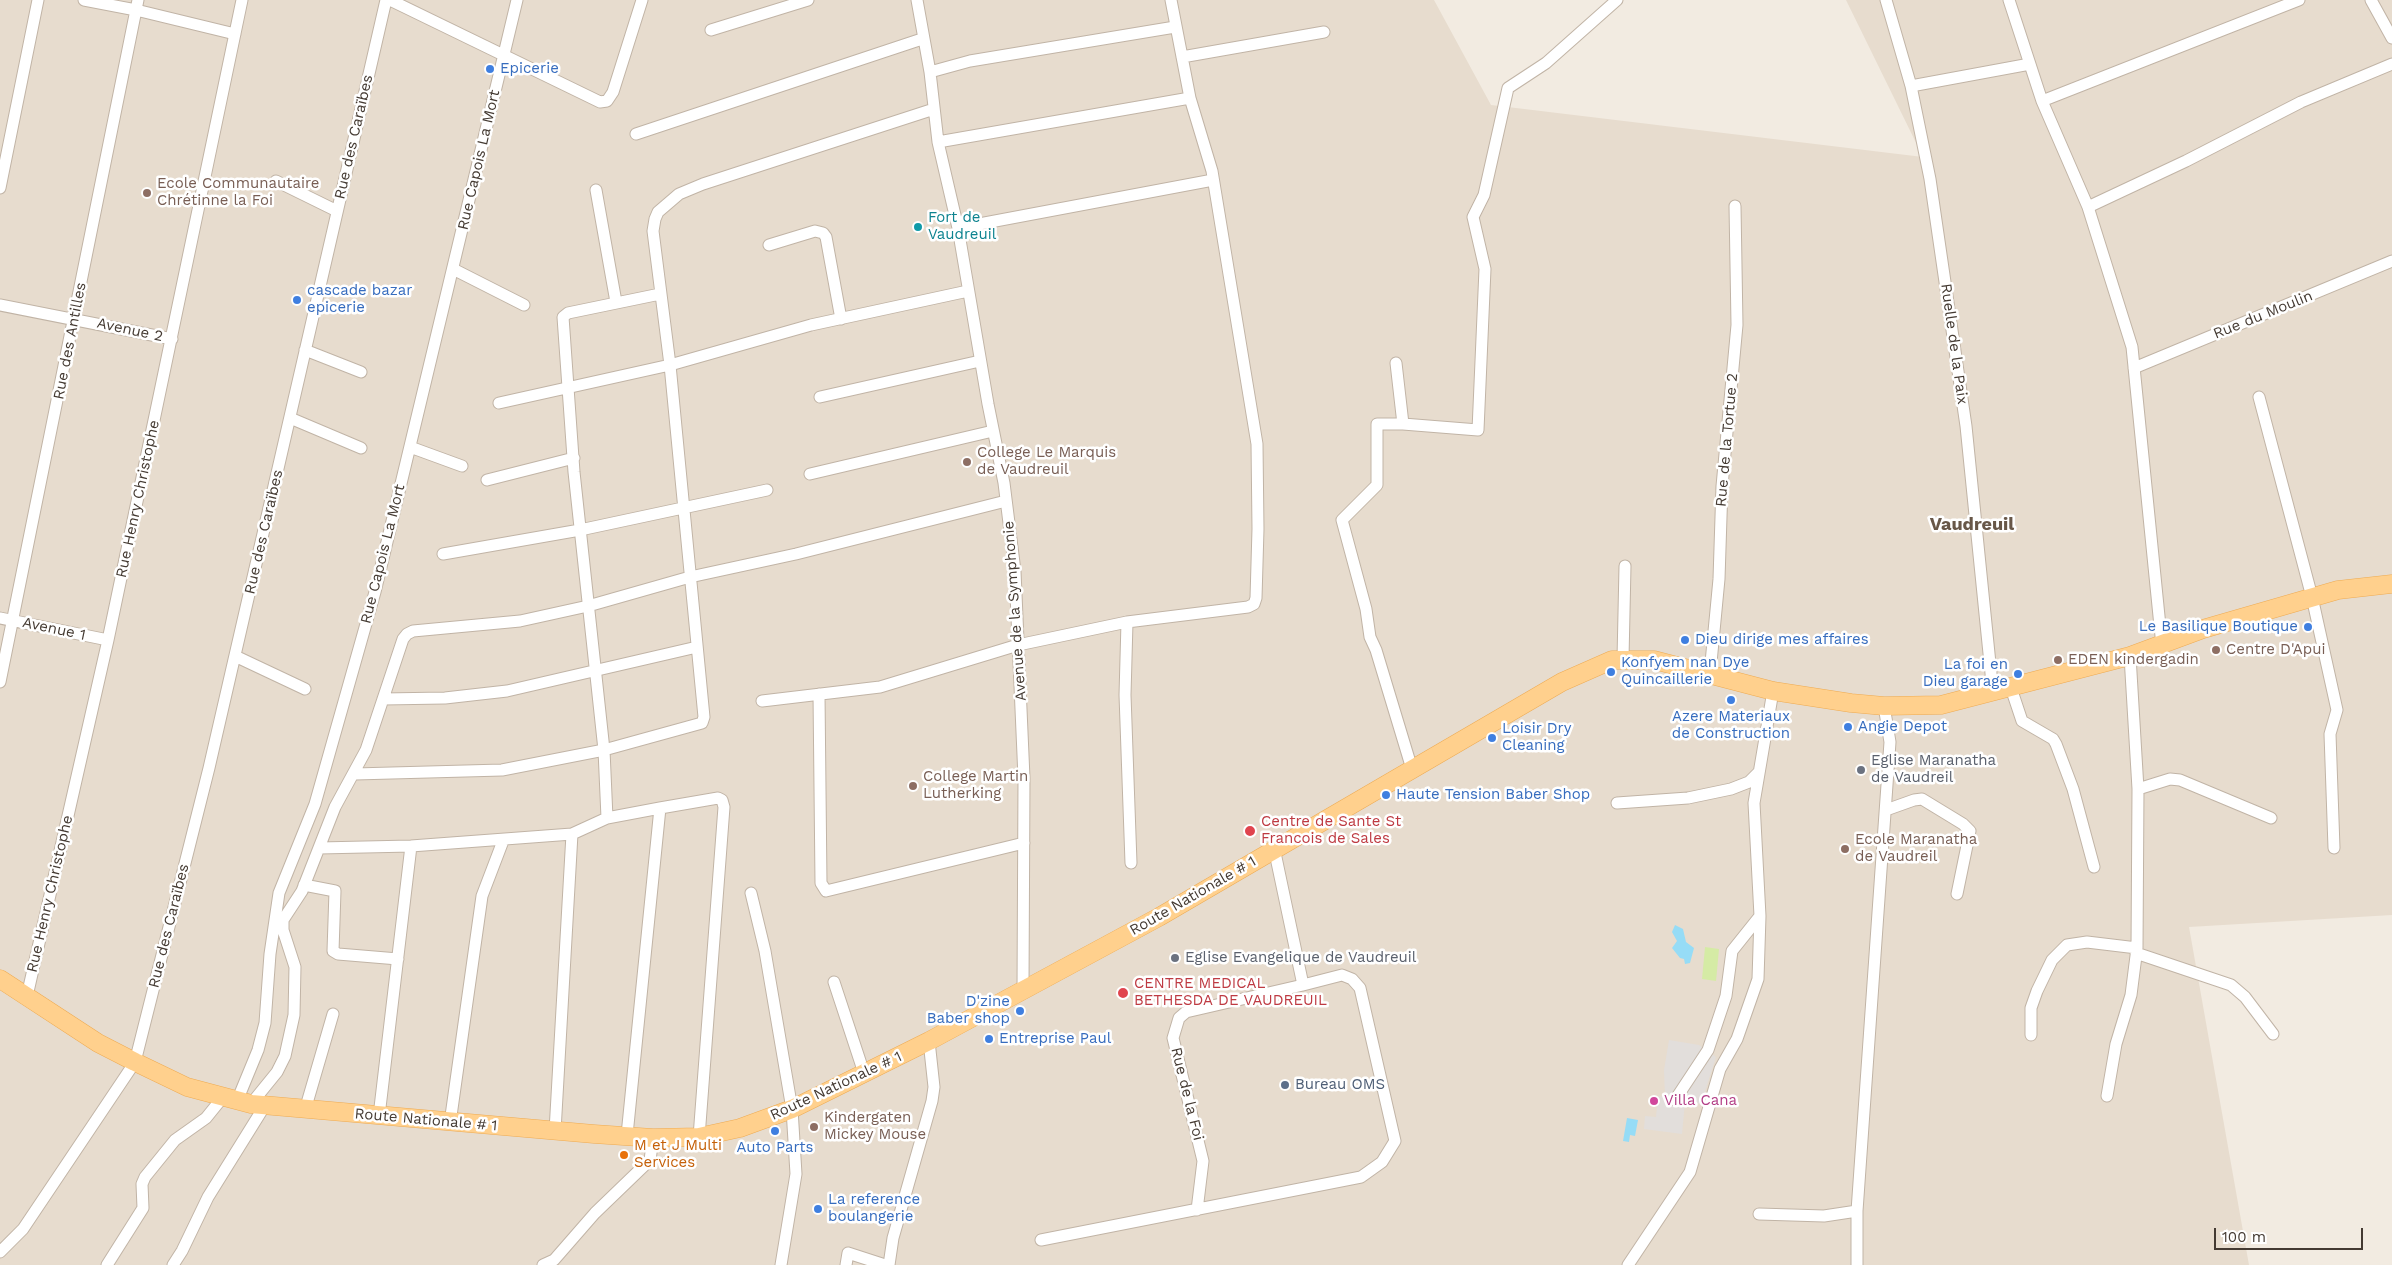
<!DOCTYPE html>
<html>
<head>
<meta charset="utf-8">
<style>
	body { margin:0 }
	#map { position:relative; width:2392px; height:1265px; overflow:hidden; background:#f2ebe1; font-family:"Work Sans",sans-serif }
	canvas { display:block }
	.scale { position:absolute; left:2214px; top:1228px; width:149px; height:22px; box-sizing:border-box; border:2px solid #443a32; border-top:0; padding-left:6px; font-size:15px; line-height:18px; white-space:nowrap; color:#443a32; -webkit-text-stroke:4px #fff; paint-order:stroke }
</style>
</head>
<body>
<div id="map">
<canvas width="2392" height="1265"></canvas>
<div class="scale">100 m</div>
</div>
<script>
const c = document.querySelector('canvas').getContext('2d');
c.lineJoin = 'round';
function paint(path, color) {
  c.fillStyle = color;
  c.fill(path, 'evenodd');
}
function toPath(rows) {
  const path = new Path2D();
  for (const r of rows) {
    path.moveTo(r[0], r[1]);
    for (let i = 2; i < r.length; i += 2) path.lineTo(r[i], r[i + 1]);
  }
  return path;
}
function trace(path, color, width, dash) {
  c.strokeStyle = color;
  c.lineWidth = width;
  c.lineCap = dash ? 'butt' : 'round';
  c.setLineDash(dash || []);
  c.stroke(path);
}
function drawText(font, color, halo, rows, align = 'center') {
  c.font = font + ' "Work Sans",sans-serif';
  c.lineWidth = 5;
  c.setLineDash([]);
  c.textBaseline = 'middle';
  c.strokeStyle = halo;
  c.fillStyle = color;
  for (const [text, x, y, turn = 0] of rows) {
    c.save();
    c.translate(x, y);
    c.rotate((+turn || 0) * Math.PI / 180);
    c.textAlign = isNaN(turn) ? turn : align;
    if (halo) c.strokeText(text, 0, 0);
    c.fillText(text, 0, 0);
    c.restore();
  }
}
paint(toPath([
	[0,0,1434,0,1491,105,1923,157,1846,0,2392,0,2392,915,2189,927,2249,1265,0,1265]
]), '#e7dcce');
paint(toPath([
	[1705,947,1719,949,1716,981,1702,979]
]), '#d5eba5');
paint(toPath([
	[1669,1040,1699,1045,1716,1057,1701,1104,1685,1102,1682,1134,1644,1129,1645,1116,1656,1117,1658,1096,1665,1097,1664,1070]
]), '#e2dedb');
paint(toPath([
	[1675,925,1683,929,1686,942,1694,948,1690,963,1685,964,1684,959,1680,958,1672,948,1677,941,1672,932],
	[1627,1118,1638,1120,1635,1136,1630,1135,1629,1142,1623,1141]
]), '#96dcf6');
const street = toPath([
	[84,0,136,10,235,34],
	[390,0,600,102,607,101,613,92,642,0],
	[917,0,930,72,938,142,958,228,988,404,1004,483,1015,571,1024,778,1023,990],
	[1886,0,1911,86,1930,179,1966,426,1993,693],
	[2009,0,2042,101,2088,207,2132,347,2162,646],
	[2371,0,2392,38],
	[711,30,808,0],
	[1182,57,1324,32],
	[930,72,970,61,1175,27],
	[1911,86,2030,64],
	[2042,101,2299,0],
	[636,134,922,39],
	[938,142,1190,98],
	[276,181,337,211],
	[0,188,38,0],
	[596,190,616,302],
	[2088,207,2186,161,2301,102,2392,64],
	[958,228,1213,180],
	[769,245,815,231,823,233,826,237,841,319],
	[453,269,524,305],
	[0,305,172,339],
	[305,350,361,372],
	[1396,363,1403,424,1377,424,1377,485,1342,520,1366,609,1370,637,1376,650,1412,769],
	[2134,368,2392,261],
	[820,397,980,361],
	[2259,397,2312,597,2337,710,2330,734,2334,848],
	[499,403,670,365,811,325,968,291],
	[290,418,361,448],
	[1403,424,1478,430,1485,269,1473,217,1484,195,1508,88,1546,63,1617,0],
	[410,447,462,466],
	[810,474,993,431],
	[487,480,574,458],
	[443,554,580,530,767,490],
	[0,618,108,640],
	[1127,622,1125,695,1131,863],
	[235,656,305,689],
	[1623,659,1625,566],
	[1710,673,1719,579,1722,486,1737,325,1735,206],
	[0,682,138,0],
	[2011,688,2022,721,2053,739,2056,744,2073,789,2094,867],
	[819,694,821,883,826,891,1024,843],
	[383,699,445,698,507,691,697,647],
	[762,701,880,687,1018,645,1127,622,1248,607,1254,604,1256,598,1258,529,1257,444,1212,171,1190,98,1171,0],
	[355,774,502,770,604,750,702,723,704,717,670,365,653,231,655,219,658,212,679,194,703,184,934,109],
	[2138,789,2170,779,2180,780,2271,818],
	[1617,803,1688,798,1731,789,1749,782,1758,773],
	[1886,810,1914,800,1922,799,1963,824,1970,831,1957,894],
	[607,818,604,750,574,472,563,317,568,313,660,294],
	[319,848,411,846,572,834,607,818,660,808,718,798,722,800,724,807,699,1137],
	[304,885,335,891,333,951,338,954,398,959],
	[751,893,765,951,792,1109,796,1174,781,1265],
	[2136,953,2231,985,2245,997,2273,1034],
	[834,982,864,1073],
	[27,996,108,640,242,0],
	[2031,1035,2031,1008,2037,991,2052,960,2067,945,2087,942,2137,948],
	[2107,1096,2116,1044,2131,995,2137,948,2138,789,2130,656],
	[1675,1100,1708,1050,1726,996,1732,951,1760,916],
	[237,1101,258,1050,265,1023,270,954,279,893,315,804,375,592,517,0],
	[251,1104,277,1072,285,1056,294,1015,295,967,283,930,283,920,302,891,335,807,366,750,403,639,407,634,413,631,520,621,588,606,690,577,796,554,1006,501],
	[305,1110,333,1014],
	[379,1116,411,846],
	[450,1123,482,896,503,841],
	[555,1131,572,834],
	[627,1135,660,808],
	[1197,1210,1203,1161,1173,1038,1179,1018,1186,1012,1303,985],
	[1759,1214,1824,1216,1857,1211],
	[1041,1240,1361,1177,1382,1162,1395,1141,1360,988,1352,979,1342,975,1303,985,1274,848],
	[0,1252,23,1229,135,1062,209,768,386,0],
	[107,1265,143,1208,142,1184,145,1177,175,1140,206,1118,223,1097],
	[173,1265,182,1251,208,1197,264,1107],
	[543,1265,554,1260,595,1213,650,1160,653,1138],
	[846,1265,848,1253,885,1265],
	[889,1265,893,1238,932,1101,934,1087,929,1041],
	[1628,1265,1690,1172,1720,1069,1737,1039,1758,979,1760,916,1754,803,1773,691],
	[1857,1265,1857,1211,1890,742,1884,706]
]);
const primary = toPath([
	[0,979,98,1043,135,1062,187,1087,251,1104,594,1134,653,1138,699,1137,740,1128,792,1109,929,1041,1159,917,1562,682,1612,660,1654,660,1773,691,1851,703,1884,706,1941,705,2130,656,2203,629,2338,590,2392,584]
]);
trace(street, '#c1b4a6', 13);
trace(primary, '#eeab53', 19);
trace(street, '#fff', 11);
trace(primary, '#ffd08d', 18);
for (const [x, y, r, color] of [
	[490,69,5,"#3f7fe0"],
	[147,193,5,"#8d6e63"],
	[918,227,5,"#0f9aa8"],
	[297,300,5,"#3f7fe0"],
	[967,462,5,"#8d6e63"],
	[2308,627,5,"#3f7fe0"],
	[1685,640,5,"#3f7fe0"],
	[2216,650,5,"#8d6e63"],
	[2058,660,5,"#8d6e63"],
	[1611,672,5,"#3f7fe0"],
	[2018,674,5,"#3f7fe0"],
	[1731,700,5,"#3f7fe0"],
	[1848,727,5,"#3f7fe0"],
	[1492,738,5,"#3f7fe0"],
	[1861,770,5,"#6b7280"],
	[913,786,5,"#8d6e63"],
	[1386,795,5,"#3f7fe0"],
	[1250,831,6,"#e0444e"],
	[1845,849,5,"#8d6e63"],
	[1175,958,5,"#6b7280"],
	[1123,993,6,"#e0444e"],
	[1020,1011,5,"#3f7fe0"],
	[989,1039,5,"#3f7fe0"],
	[1285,1085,5,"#5c6f8a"],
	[1654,1101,5,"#d1479c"],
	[814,1127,5,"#8d6e63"],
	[775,1131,5,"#3f7fe0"],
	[624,1155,5,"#e8710a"],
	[818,1209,5,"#3f7fe0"]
]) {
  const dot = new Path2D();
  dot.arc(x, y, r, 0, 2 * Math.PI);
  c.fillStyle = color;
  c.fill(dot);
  trace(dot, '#fff', 2);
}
drawText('15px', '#366cbe', '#fff', [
	["Epicerie",500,69],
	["cascade bazar",307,291],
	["epicerie",307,308],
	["Le Basilique Boutique",2298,627,"right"],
	["Dieu dirige mes affaires",1695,640],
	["Konfyem nan Dye",1621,663],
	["Quincaillerie",1621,680],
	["La foi en",2008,665,"right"],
	["Dieu garage",2008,682,"right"],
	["Azere Materiaux",1731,717,"center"],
	["de Construction",1731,734,"center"],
	["Angie Depot",1858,727],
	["Loisir Dry",1502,729],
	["Cleaning",1502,746],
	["Haute Tension Baber Shop",1396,795],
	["D'zine",1010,1002,"right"],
	["Baber shop",1010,1019,"right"],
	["Entreprise Paul",999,1039],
	["Auto Parts",775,1148,"center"],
	["La reference",828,1200],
	["boulangerie",828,1217]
], 'left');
drawText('15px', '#443a32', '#fff', [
	["Rue des Caraïbes",354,137,-77],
	["Rue Capois La Mort",479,160,-77],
	["Rue du Moulin",2263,315,-22],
	["Avenue 2",130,330,12],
	["Rue des Antilles",70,341,-79],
	["Ruelle de la Paix",1954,344,82],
	["Rue de la Tortue 2",1727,440,-85],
	["Rue Henry Christophe",138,499,-78],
	["Rue des Caraïbes",264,532,-77],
	["Rue Capois La Mort",383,554,-76],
	["Avenue de la Symphonie",1015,611,-94],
	["Avenue 1",54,629,12],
	["Rue Henry Christophe",50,894,-77],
	["Route Nationale # 1",1193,896,-30],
	["Rue des Caraïbes",169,926,-76],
	["Route Nationale # 1",836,1086,-25],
	["Rue de la Foi",1187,1094,76],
	["Route Nationale # 1",426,1120,5]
]);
drawText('15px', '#785e54', '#fff', [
	["Ecole Communautaire",157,184],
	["Chrétinne la Foi",157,201],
	["College Le Marquis",977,453],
	["de Vaudreuil",977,470],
	["Centre D'Apui",2226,650],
	["EDEN kindergadin",2068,660],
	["College Martin",923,777],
	["Lutherking",923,794],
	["Ecole Maranatha",1855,840],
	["de Vaudreil",1855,857],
	["Kindergaten",824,1118],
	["Mickey Mouse",824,1135]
], 'left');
drawText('15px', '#0d838f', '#fff', [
	["Fort de",928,218],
	["Vaudreuil",928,235]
], 'left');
drawText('15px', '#5b616d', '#fff', [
	["Eglise Maranatha",1871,761],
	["de Vaudreil",1871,778],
	["Eglise Evangelique de Vaudreuil",1185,958]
], 'left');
drawText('15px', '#be3a42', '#fff', [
	["Centre de Sante St",1261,822],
	["Francois de Sales",1261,839],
	["CENTRE MEDICAL",1134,984],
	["BETHESDA DE VAUDREUIL",1134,1001]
], 'left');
drawText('15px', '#4e5e75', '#fff', [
	["Bureau OMS",1295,1085]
], 'left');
drawText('15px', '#b23c85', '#fff', [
	["Villa Cana",1664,1101]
], 'left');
drawText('15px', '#c56008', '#fff', [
	["M et J Multi",634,1146],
	["Services",634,1163]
], 'left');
drawText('bold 18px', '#685748', '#fff', [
	["Vaudreuil",1972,525]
]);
</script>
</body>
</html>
